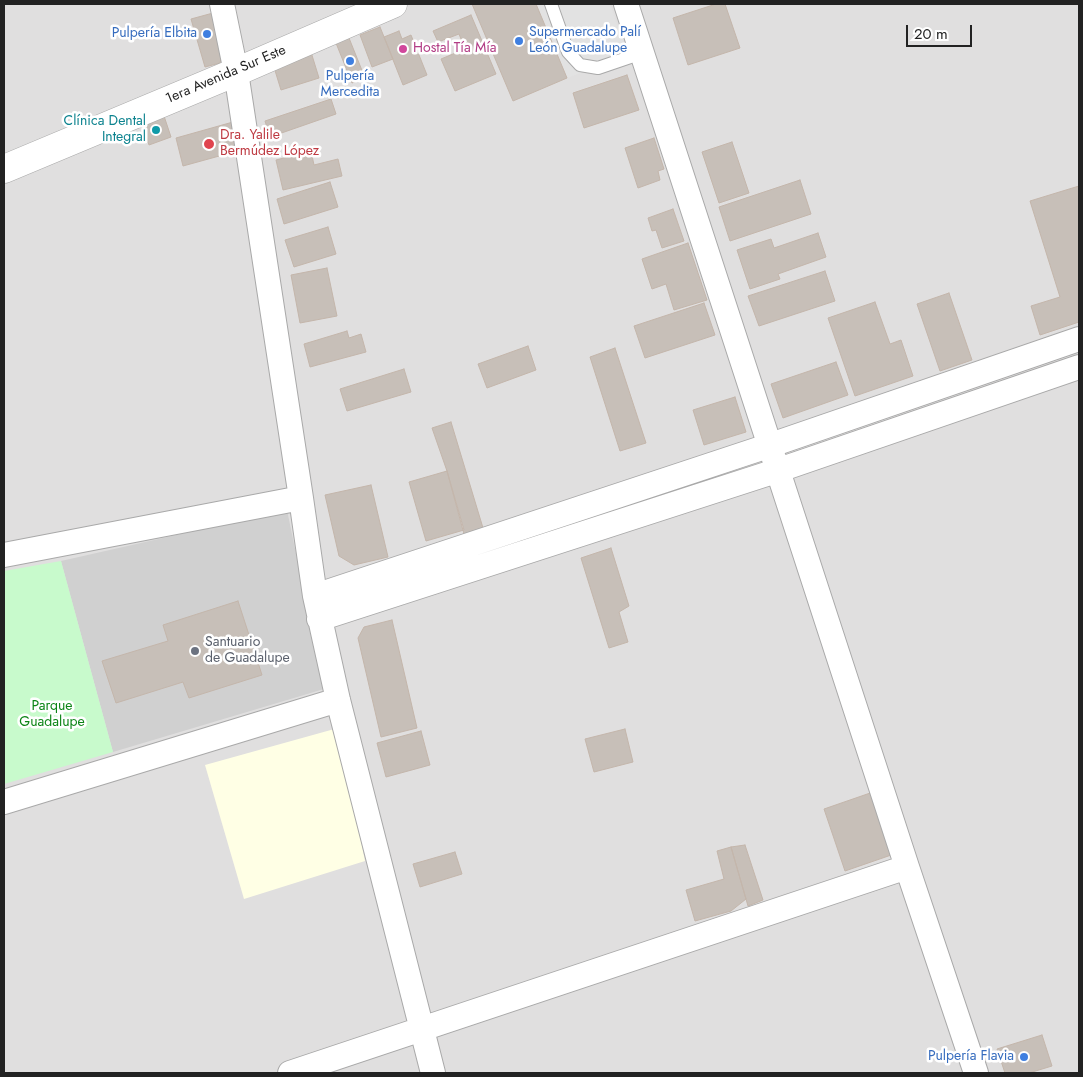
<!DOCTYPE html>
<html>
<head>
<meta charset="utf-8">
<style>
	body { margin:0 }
	#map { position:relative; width:1083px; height:1077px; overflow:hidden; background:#f2efe9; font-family:Jost,sans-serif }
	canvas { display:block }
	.frame { position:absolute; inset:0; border:5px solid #222; pointer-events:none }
	.scale { position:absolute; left:906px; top:25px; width:66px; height:22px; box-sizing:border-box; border:2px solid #222; border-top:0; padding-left:6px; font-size:15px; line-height:18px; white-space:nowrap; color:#222; -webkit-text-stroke:4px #fff; paint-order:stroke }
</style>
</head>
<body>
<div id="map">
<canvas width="1083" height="1077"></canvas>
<div class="frame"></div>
<div class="scale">20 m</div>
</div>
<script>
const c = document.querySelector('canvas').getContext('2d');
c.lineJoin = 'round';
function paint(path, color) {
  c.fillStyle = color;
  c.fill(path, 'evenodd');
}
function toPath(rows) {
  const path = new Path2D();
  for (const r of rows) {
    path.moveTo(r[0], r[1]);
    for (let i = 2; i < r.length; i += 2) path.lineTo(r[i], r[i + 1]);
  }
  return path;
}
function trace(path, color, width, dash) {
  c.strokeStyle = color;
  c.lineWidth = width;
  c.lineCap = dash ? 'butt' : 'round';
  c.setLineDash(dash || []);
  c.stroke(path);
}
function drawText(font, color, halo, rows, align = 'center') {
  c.font = font + ' Jost,sans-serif';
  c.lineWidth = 5;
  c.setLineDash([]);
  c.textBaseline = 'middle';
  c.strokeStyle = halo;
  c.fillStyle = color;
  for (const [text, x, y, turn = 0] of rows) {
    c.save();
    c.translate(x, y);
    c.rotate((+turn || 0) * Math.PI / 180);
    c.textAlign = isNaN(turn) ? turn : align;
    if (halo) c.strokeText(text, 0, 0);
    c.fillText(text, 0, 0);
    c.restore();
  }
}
paint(toPath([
	[4,4,1079,4,1079,1073,4,1073]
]), '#e0dfdf');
paint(toPath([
	[338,728,365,861,244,899,205,765]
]), '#ffffe5');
paint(toPath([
	[287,510,324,689,113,752,61,561]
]), '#d0d0d0');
paint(toPath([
	[61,561,113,752,4,784,4,571]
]), '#c8facc');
paint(toPath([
	[536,4,610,4,628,56,567,78]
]), '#e2e2e2');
const building = toPath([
	[472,4,536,4,567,78,513,101,472,4],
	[716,4,725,4,740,48,688,65,673,18,716,4],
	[213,13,223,48,220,63,205,67,191,19,213,13],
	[471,15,496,74,455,91,441,59,465,49,459,34,438,42,433,31,471,15],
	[380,27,393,59,372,67,360,35,380,27],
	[399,31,402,39,411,35,427,75,403,85,384,37,399,31],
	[349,38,365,78,352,83,336,43,349,38],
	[311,52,319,78,281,90,273,64,311,52],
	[627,75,639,110,584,128,573,93,627,75],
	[331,99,336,114,270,137,265,121,331,99],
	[164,116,171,137,149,145,142,123,164,116],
	[233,122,241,150,183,166,176,138,233,122],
	[654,138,664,169,658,171,660,180,638,188,625,148,654,138],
	[732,142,749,193,719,203,702,152,732,142],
	[311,151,314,165,338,159,342,176,283,190,276,160,311,151],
	[800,180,811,214,730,241,719,207,800,180],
	[330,182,338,207,284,224,277,199,330,182],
	[1079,186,1079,322,1040,335,1031,306,1060,297,1030,201,1079,186],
	[673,209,684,241,662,248,656,230,652,231,648,218,673,209],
	[328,227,336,254,294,267,285,240,328,227],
	[818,233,826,257,778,274,780,279,750,289,737,250,771,239,774,248,818,233],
	[688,243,707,300,674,310,666,284,652,289,642,259,688,243],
	[327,268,337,316,300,323,291,275,327,268],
	[825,271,835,301,759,326,748,296,825,271],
	[949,293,972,360,940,371,917,304,949,293],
	[875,302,890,344,901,340,913,376,855,396,828,318,875,302],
	[704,303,715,335,645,358,634,326,704,303],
	[347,331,349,338,361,334,366,352,310,367,304,344,347,331],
	[528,346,536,370,487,388,478,364,528,346],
	[615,348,646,443,620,451,590,357,615,348],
	[836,362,848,395,783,418,771,384,836,362],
	[404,369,411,392,347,411,340,389,404,369],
	[735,397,746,432,704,445,693,410,735,397],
	[451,422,483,528,464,534,447,471,432,428,451,422],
	[447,471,464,530,426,541,409,482,447,471],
	[371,485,388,557,354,565,339,556,325,495,371,485],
	[611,548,629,606,619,612,628,642,609,648,581,558,611,548],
	[238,601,262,675,189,698,183,682,116,703,102,661,168,641,163,625,238,601],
	[392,620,417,728,381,737,358,638,364,627,392,620],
	[625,729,633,762,594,772,585,739,625,729],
	[421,731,430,765,386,777,377,743,421,731],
	[876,791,897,853,845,871,824,809,876,791],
	[745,845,763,900,748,906,731,847,745,845],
	[731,847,746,899,731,911,695,921,686,890,724,879,717,851,731,847],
	[455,852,462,874,420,887,413,864,455,852],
	[1042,1035,1052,1066,1029,1073,1005,1073,997,1049,1042,1035]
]);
paint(building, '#c7bfb8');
trace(building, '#c4b6ab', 1);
const service = toPath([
	[551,4,568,52,580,65,598,68,642,53]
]);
const minor = toPath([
	[222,4,236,72,301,498,315,596,338,700,433,1073],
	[626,4,907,867,976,1073],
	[4,555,301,498],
	[315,596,771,445,1079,339],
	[319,619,779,470,1079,367],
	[4,802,338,700],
	[290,1073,907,867]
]);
const tertiary = toPath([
	[4,169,236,72,393,4]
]);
trace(service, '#a9a9a9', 14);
trace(minor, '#a9a9a9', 26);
trace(tertiary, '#a9a9a9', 29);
trace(service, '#fff', 12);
trace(minor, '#fff', 24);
trace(tertiary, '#fff', 28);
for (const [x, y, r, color] of [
	[207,34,5,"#3f7fe0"],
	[519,41,5,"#3f7fe0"],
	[403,49,5,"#d1479c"],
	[350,61,5,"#3f7fe0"],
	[156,130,5,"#0f9aa8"],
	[209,144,6,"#e0444e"],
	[195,651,5,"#6b7280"],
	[1024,1057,5,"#3f7fe0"]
]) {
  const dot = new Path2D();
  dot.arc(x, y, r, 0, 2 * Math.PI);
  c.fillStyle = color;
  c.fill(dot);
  trace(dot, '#fff', 2);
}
drawText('14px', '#366cbe', '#fff', [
	["Supermercado Palí",529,33,"left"],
	["León Guadalupe",529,49,"left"],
	["Pulpería Elbita",197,34],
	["Pulpería",350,77,"center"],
	["Mercedita",350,93,"center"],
	["Pulpería Flavia",1014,1057]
], 'right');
drawText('14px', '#b23c85', '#fff', [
	["Hostal Tía Mía",413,49]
], 'left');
drawText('14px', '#222', '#fff', [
	["1era Avenida Sur Este",226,75,-23]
]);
drawText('14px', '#0d838f', '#fff', [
	["Clínica Dental",146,122],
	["Integral",146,138]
], 'right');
drawText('14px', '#be3a42', '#fff', [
	["Dra. Yalile",220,136],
	["Bermúdez López",220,152]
], 'left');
drawText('14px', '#5b616d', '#fff', [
	["Santuario",205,643],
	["de Guadalupe",205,659]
], 'left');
drawText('14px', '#0c8416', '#fff', [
	["Parque",52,707],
	["Guadalupe",52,723]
]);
</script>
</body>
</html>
